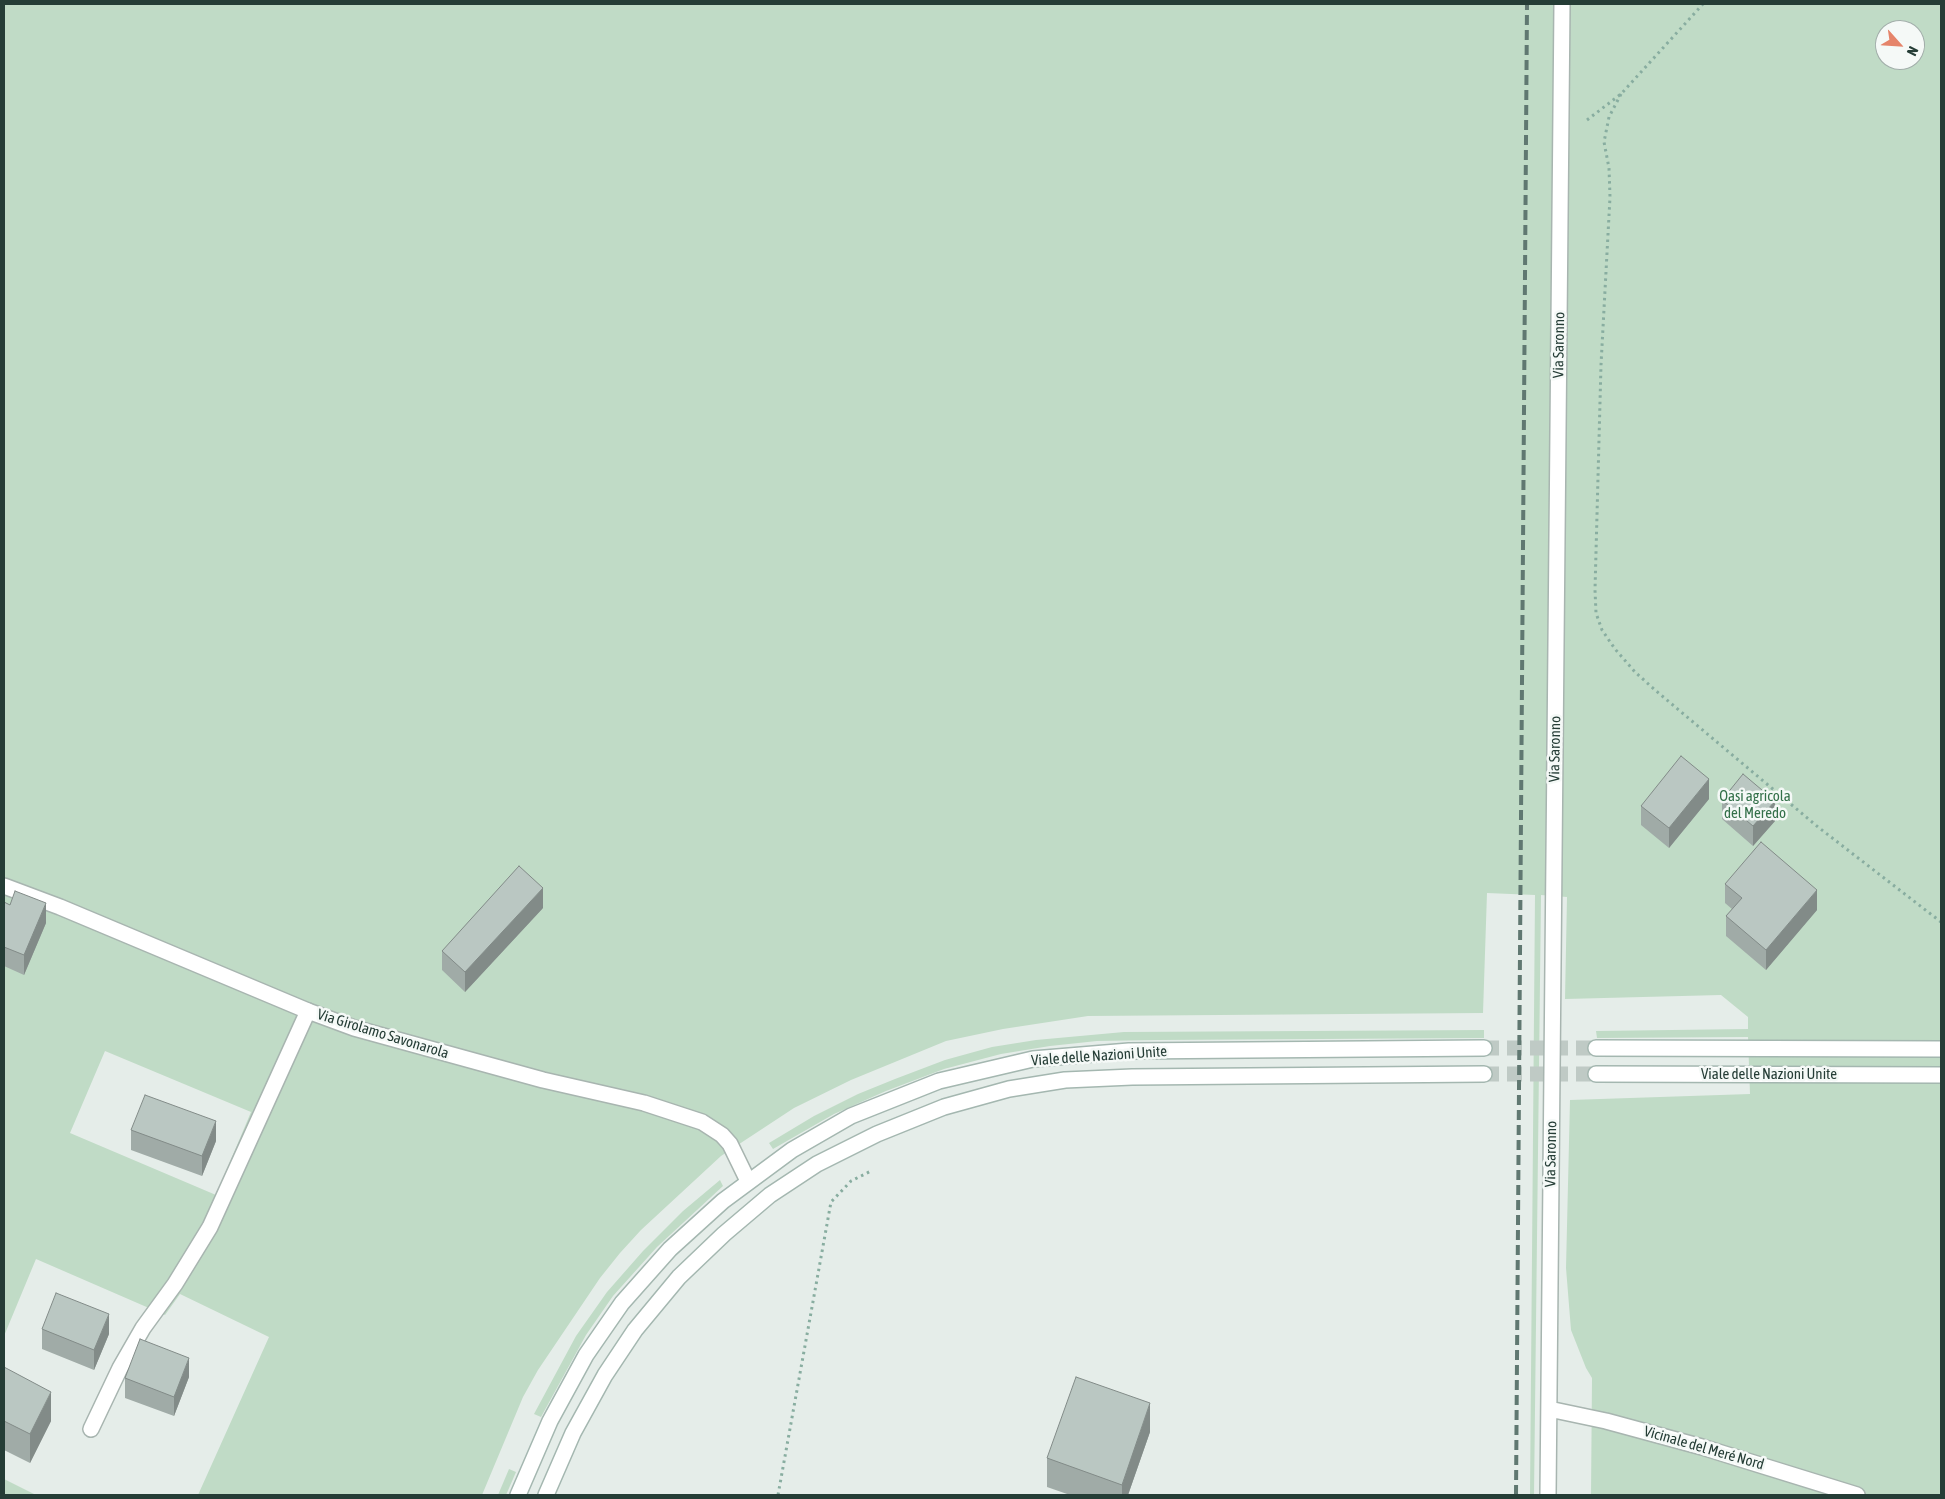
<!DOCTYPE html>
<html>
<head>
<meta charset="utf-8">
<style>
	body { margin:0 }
	#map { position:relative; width:1945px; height:1499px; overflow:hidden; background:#e5ede9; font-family:"Asap Condensed",sans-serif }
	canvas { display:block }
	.frame { position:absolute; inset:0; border:5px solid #253d36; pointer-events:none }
	.north { position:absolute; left:1875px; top:20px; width:50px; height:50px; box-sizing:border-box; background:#f5f9f7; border:1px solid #a2aeaa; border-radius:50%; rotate:116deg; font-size:14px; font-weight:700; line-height:20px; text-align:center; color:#253d36 }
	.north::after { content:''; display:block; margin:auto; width:18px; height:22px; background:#e5846a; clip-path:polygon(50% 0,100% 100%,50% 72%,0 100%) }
</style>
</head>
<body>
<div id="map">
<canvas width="1945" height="1499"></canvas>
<div class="frame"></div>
<div class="north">N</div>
</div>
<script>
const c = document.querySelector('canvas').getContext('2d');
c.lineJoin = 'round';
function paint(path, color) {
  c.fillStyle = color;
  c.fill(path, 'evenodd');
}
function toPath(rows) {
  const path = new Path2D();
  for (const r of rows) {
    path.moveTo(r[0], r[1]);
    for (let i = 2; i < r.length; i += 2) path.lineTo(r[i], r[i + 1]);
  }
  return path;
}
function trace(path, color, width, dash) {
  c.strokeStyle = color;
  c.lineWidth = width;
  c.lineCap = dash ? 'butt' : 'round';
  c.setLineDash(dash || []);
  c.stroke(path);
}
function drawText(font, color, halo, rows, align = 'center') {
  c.font = font + ' "Asap Condensed",sans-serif';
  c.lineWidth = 5;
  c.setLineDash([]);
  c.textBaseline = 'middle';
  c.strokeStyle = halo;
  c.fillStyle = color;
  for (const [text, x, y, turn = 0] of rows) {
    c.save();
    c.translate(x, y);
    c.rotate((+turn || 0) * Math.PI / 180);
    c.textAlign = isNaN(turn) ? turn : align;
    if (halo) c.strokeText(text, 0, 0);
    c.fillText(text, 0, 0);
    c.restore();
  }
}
paint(toPath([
	[4,4,1941,4,1941,1495,1591,1495,1592,1378,1586,1368,1571,1330,1566,1268,1570,1100,1750,1094,1748,1037,1597,1038,1596,1031,1748,1029,1748,1017,1721,995,1565,999,1567,897,1541,895,1534,1495,1530,1495,1535,895,1487,893,1483,1013,1088,1016,1003,1029,946,1041,851,1080,794,1108,721,1156,641,1230,620,1253,600,1278,538,1370,523,1397,482,1495,198,1495,269,1337,180,1294,165,1315,36,1259,4,1336],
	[1885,30,1915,30,1915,60,1885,60],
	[105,1051,251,1112,216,1195,70,1133],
	[1484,1030,1484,1038,1158,1040,1097,1041,1050,1046,1001,1054,944,1069,886,1091,834,1114,773,1149,769,1143,814,1116,858,1094,895,1079,945,1060,992,1047,1036,1040,1124,1032],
	[720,1180,723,1186,657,1247,613,1296,586,1335,541,1417,534,1414,576,1336,607,1292,643,1251,683,1211],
	[509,1469,516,1472,506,1495,498,1495],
	[4,1479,36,1495,4,1495]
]), '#c0dbc6');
trace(toPath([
	[1484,1048,1596,1048],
	[1484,1074,1596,1074]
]), '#bfcac5', 15, [15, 8]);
const lane = toPath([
	[91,1429,120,1368,143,1328,175,1284,210,1227,308,1011]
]);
const street = toPath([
	[4,886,60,907,308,1011,354,1028,543,1080,644,1103,702,1122,722,1135,730,1144,748,1181],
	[1549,1409,1606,1421,1702,1447,1857,1495],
	[1548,1495,1562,4]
]);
const secondary = toPath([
	[1596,1048,1941,1049],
	[1596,1074,1941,1075],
	[518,1495,550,1421,586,1355,622,1303,670,1249,723,1201,792,1150,851,1116,939,1081,1033,1059,1129,1051,1484,1048],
	[546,1495,573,1433,605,1375,635,1330,679,1277,724,1234,770,1195,817,1164,877,1134,944,1107,1009,1089,1065,1080,1132,1077,1484,1074]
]);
trace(lane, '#a8b5b0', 18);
trace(street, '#a8b5b0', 18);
trace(secondary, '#a4b7b0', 18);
trace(toPath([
	[1621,94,1609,117,1604,142,1609,168,1610,197,1601,365,1595,590,1596,613,1602,630,1615,649,1635,672,1655,690,1818,827,1941,922],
	[1587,120,1621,94,1703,4],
	[778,1495,831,1202,851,1181,871,1171]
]), '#88ada0', 3, [2.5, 4]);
trace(lane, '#fff', 15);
trace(street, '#fff', 15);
trace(secondary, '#fff', 15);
trace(toPath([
	[1516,1495,1527,4]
]), '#607871', 4, [10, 5]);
paint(toPath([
	[1709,799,1669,848,1641,825,1641,806],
	[1722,800,1775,821,1753,846,1722,819],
	[1725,884,1817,910,1766,970,1726,936,1726,916,1732,909,1725,903],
	[4,902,46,923,24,975,4,966],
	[543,908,465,992,442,970,442,951],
	[131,1130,216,1141,202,1176,131,1150],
	[42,1329,109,1334,94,1370,42,1349],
	[4,1367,51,1421,30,1463,4,1450],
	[189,1377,174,1416,125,1398,125,1378],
	[1150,1432,1128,1495,1070,1495,1047,1487,1047,1458]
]), '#a0aba7');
paint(toPath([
	[1709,779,1709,799,1669,848,1669,828],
	[1775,801,1775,821,1753,846,1753,826],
	[543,888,543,908,465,992,465,972],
	[1817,890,1817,910,1766,970,1766,950],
	[46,903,46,923,24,975,24,955],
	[216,1121,216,1141,202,1176,202,1156],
	[109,1314,109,1334,94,1370,94,1350],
	[189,1358,189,1377,174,1416,174,1397],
	[51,1392,51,1421,30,1463,30,1434],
	[1150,1403,1150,1432,1128,1495,1122,1495,1122,1485]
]), '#828b88');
const building = toPath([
	[1681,756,1709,779,1669,828,1641,806,1681,756],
	[1743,774,1775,801,1753,826,1722,800,1743,774],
	[1761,842,1817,890,1766,950,1726,916,1742,898,1725,884,1761,842],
	[519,866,543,888,465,972,442,951,519,866],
	[15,891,46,903,24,955,4,947,4,902,10,905,15,891],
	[145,1095,216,1121,202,1156,131,1130,145,1095],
	[56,1293,109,1314,94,1350,42,1329,56,1293],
	[140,1339,189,1358,174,1397,125,1378,140,1339],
	[4,1367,51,1392,30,1434,4,1421,4,1367],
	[1076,1377,1150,1403,1122,1485,1047,1458,1076,1377]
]);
paint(building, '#bac7c2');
trace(building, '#828b88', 1);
drawText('15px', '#253d36', '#f5f9f7', [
	["Via Saronno",1559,345,-89],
	["Via Saronno",1555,749,-89],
	["Via Girolamo Savonarola",383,1034,17],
	["Viale delle Nazioni Unite",1099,1056,-4],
	["Viale delle Nazioni Unite",1769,1074],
	["Via Saronno",1551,1154,-89],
	["Vicinale del Meré Nord",1704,1448,16]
]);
drawText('15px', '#337049', '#f5f9f7', [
	["Oasi agricola",1755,796],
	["del Meredo",1755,813]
]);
</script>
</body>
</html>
